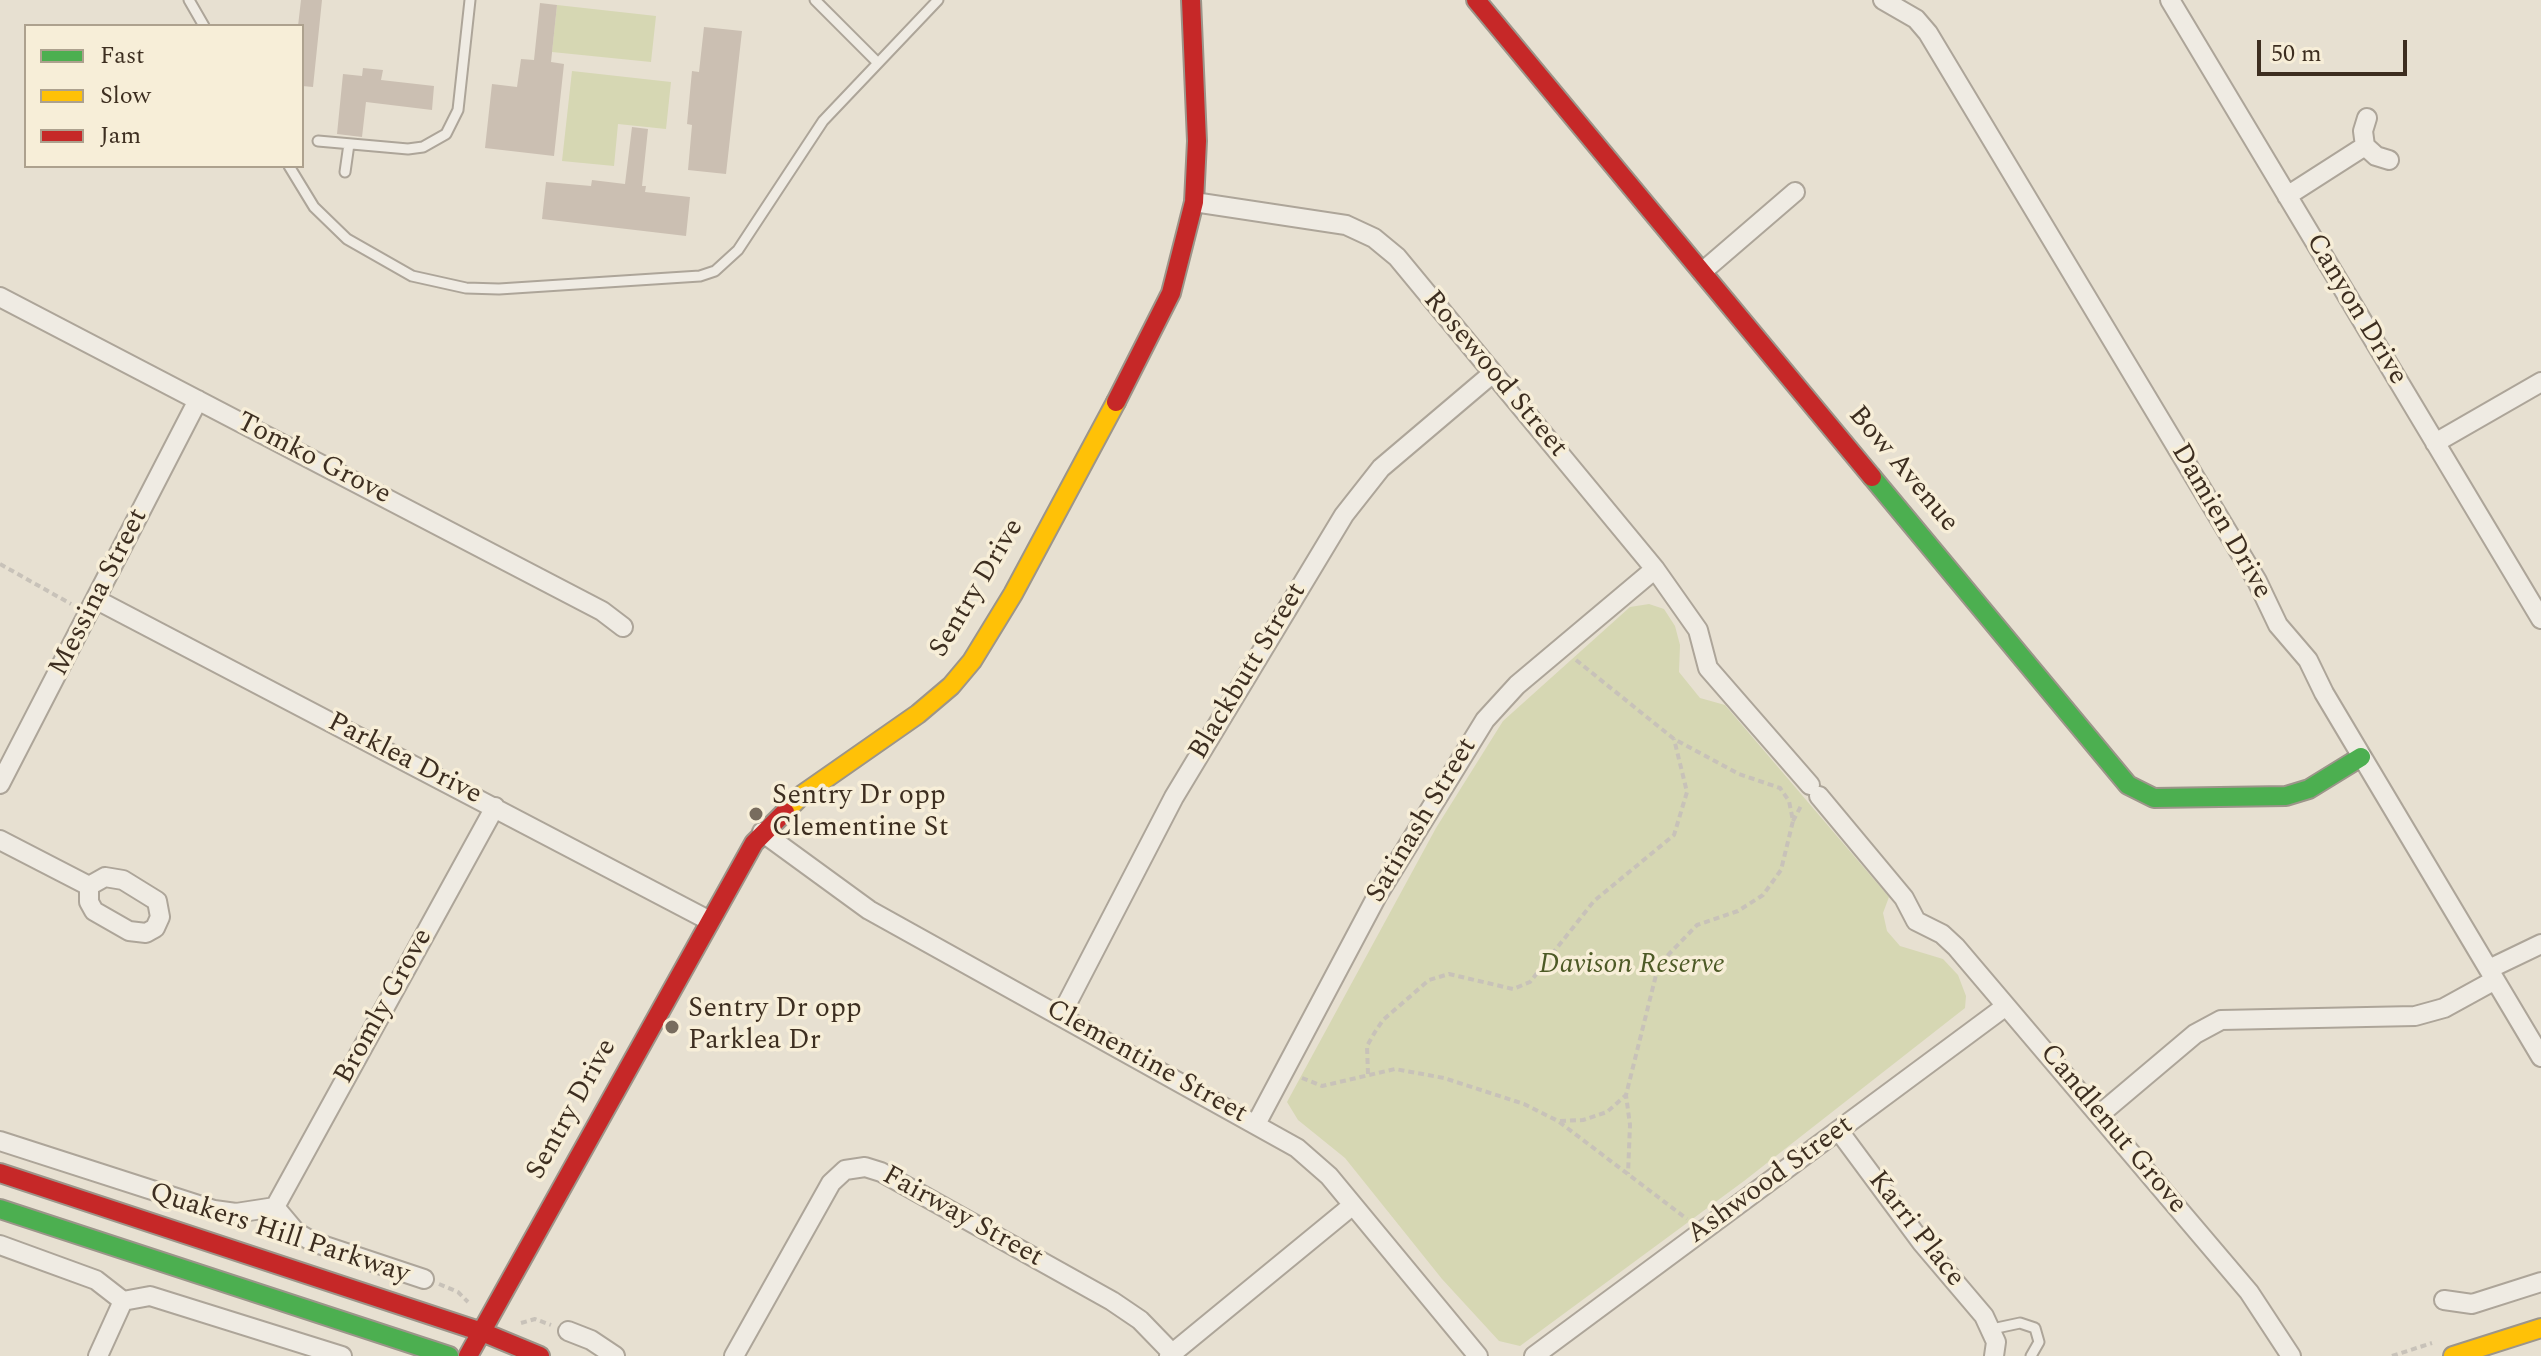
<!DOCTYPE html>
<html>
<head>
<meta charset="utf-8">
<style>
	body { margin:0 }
	#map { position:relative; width:2541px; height:1356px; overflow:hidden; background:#e7e0d1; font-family:Spectral,serif }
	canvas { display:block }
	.legend { position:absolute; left:24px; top:24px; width:280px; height:144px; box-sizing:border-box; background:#f7eed8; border:2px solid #ada18e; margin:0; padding:10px 14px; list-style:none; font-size:24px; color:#3d2e20 }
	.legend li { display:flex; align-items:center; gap:16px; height:40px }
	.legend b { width:40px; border:2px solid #ada18e }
	.scale { position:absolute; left:2257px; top:40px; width:150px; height:36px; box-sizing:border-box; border:4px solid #3d2e20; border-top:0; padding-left:10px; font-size:24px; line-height:28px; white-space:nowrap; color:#3d2e20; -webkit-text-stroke:6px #f7eed8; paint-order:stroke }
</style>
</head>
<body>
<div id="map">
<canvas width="2541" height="1356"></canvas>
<ul class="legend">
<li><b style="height:10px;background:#4caf50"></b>Fast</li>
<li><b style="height:10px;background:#ffc107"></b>Slow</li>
<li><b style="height:10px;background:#c62828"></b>Jam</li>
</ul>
<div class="scale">50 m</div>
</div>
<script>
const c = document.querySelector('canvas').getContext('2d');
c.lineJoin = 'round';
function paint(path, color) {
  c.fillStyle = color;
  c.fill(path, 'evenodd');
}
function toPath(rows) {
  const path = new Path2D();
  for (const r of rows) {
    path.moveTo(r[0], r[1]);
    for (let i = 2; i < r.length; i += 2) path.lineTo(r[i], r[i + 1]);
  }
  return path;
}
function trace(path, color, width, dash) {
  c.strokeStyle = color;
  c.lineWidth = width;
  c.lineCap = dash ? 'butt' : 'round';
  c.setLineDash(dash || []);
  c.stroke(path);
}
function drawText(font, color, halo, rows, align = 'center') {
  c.font = font + ' Spectral,serif';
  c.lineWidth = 7;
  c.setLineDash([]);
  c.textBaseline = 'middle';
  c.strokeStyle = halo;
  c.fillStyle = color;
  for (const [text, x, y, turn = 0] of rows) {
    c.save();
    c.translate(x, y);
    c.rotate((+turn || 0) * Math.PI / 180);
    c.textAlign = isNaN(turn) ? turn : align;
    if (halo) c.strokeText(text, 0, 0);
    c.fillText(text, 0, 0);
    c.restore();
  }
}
paint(toPath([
	[557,5,656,16,651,62,552,52],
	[572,71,671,82,666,129,618,124,614,166,562,161],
	[1649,604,1664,609,1675,626,1680,645,1679,672,1700,698,1725,705,1889,897,1883,913,1887,931,1900,946,1943,959,1958,975,1966,996,1965,1008,1744,1181,1520,1346,1499,1341,1442,1279,1345,1158,1298,1120,1287,1102,1436,828,1503,721,1630,607]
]), '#d6d7b3');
paint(toPath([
	[301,0,322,0,313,87,302,86,302,26,298,26],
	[540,3,557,5,551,62,564,64,554,156,485,148,492,84,517,87,521,59,534,60],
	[704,27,742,31,726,174,688,170,692,125,687,124,692,71,699,72],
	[363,68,383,70,381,80,434,86,432,110,366,102,362,137,337,134,343,74,362,76],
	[632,127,648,129,642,186,646,186,645,192,690,197,686,236,542,219,546,182,591,186,592,180,625,184]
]), '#cbbfb2');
const lane = toPath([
	[189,0,204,26],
	[815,0,877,62],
	[318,141,408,149,423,147,446,134,458,110,470,0],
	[289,166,314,207,347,239,412,276,466,288,499,289,700,276,715,271,738,250,823,121,938,0],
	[345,172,349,144],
	[1992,1329,2020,1323,2035,1328,2039,1342,2031,1356]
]);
const street = toPath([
	[1883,0,1916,19,1928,33,2257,581,2278,625,2308,660,2324,693,2541,1057],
	[2170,0,2541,619],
	[2367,118,2363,131,2365,146,2376,156,2389,160],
	[2287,196,2365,146],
	[1194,202,1346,225,1374,238,1397,257,1655,569,1698,630,1708,668,1810,785],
	[1702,272,1795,192],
	[0,297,602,611,623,627],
	[2435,443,2541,382],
	[97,600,710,921],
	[0,784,198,400],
	[1819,796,1904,898,1916,921,1942,934,1956,947,2249,1292,2291,1356],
	[762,832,869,910,1297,1148,1329,1176,1478,1356],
	[0,840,89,886],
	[105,877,123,880,157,901,160,917,155,928,146,933,129,931,94,911,89,902,89,886,105,877],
	[2489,969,2541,944],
	[1061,1015,1174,797,1344,515,1381,468,1493,373],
	[2099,1115,2195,1034,2221,1020,2415,1016,2444,1008,2495,980],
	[1256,1124,1377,896,1485,720,1517,685,1655,569],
	[1839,1131,1922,1243,1984,1316,1996,1342,1994,1356],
	[0,1141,214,1210,236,1213,275,1207,296,1232,313,1242,424,1279],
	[275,1207,495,807],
	[0,1245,96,1280,123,1301],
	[2444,1300,2472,1304,2541,1282],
	[123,1301,150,1296,342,1356],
	[568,1331,591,1340,615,1356],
	[98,1356,123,1301],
	[734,1356,831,1183,845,1170,865,1167,881,1172,1112,1301,1140,1320,1172,1353],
	[1169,1356,1353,1205],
	[1534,1356,2006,1006]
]);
const fast = toPath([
	[1872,477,2128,785,2154,798,2286,796,2309,789,2361,757],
	[0,1209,449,1356]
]);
const slow = toPath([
	[785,812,802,795,918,714,951,686,972,661,1013,594,1116,402],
	[2453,1356,2541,1328]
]);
const jam = toPath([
	[1476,0,1872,477],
	[1116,402,1171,293,1194,202,1197,141,1191,0],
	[0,1173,482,1332,540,1356],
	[468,1356,754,843,785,812]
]);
trace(lane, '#ada599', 13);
trace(street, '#ada599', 22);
trace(fast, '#9c958a', 22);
trace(slow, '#9c958a', 22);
trace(jam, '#9c958a', 22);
trace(toPath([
	[0,564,71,604],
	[1576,660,1674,739,1739,774,1780,788,1789,801,1793,821,1781,870,1763,895,1738,911,1697,925,1667,956,1656,975,1626,1095,1630,1125,1628,1174],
	[1793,821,1802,804],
	[1368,1074,1367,1046,1375,1032,1383,1020,1429,980,1449,974,1513,989,1530,982,1594,901,1674,835,1687,792,1674,739],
	[1302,1078,1322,1086,1395,1069,1444,1078,1524,1104,1558,1121,1687,1219],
	[1560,1121,1583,1120,1607,1112,1626,1095],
	[439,1284,458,1292,468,1302],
	[521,1323,535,1319,551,1325],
	[2392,1356,2432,1343]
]), '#c8c2b9', 4, [6, 4]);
trace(lane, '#efebe3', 9);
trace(street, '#efebe3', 18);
trace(fast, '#4caf50', 18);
trace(slow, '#ffc107', 18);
trace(jam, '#c62828', 18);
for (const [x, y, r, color] of [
	[756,814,8,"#786c5e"],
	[672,1027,8,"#786c5e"]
]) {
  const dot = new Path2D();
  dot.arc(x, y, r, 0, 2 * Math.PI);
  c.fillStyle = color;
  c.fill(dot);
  trace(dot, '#f7eed8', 3);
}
drawText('28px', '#3d2e20', '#f7eed8', [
	["Canyon Drive",2355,310,59],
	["Rosewood Street",1494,375,50],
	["Tomko Grove",313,460,27],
	["Bow Avenue",1902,470,50],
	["Damien Drive",2220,522,60],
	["Sentry Drive",978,589,-59],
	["Messina Street",100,593,-63],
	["Blackbutt Street",1249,672,-59],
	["Parklea Drive",404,760,27],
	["Satinash Street",1423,821,-59],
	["Bromly Grove",385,1007,-61],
	["Clementine Street",1146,1063,29],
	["Sentry Drive",573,1110,-61],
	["Candlenut Grove",2112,1130,50],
	["Ashwood Street",1771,1181,-36],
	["Fairway Street",962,1218,29],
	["Karri Place",1915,1230,52],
	["Quakers Hill Parkway",279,1235,18]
]);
drawText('28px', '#3d2e20', '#f7eed8', [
	["Sentry Dr opp",772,798],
	["Clementine St",772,830],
	["Sentry Dr opp",688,1011],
	["Parklea Dr",688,1043]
], 'left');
drawText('italic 28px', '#4d5a26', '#f7eed8', [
	["Davison Reserve",1632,967]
]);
</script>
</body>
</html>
